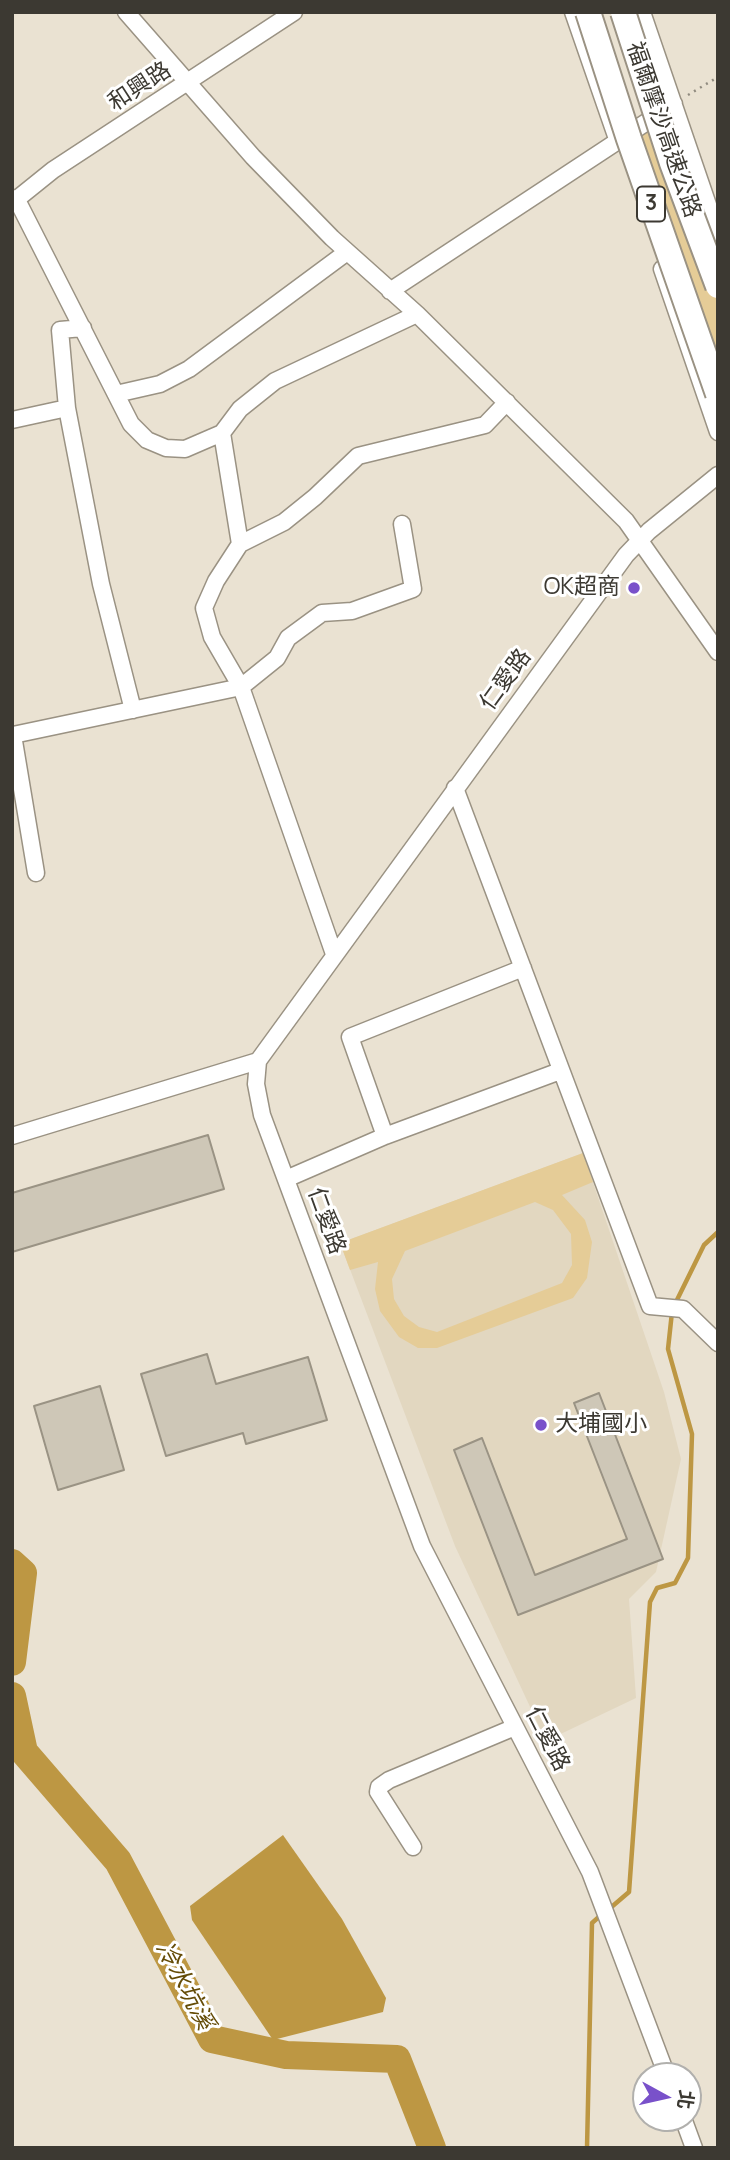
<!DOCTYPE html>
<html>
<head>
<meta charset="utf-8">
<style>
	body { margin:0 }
	#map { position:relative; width:730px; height:2160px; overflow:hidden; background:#eae2d2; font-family:Manrope,"Noto Sans TC",sans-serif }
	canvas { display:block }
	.frame { position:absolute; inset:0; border:14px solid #3c3932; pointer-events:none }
	.north { position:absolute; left:632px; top:2062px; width:70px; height:70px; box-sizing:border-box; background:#fff; border:2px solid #b1b0ad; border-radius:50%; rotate:98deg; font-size:19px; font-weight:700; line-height:28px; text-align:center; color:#3c3932 }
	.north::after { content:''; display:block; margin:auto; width:24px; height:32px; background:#7951ca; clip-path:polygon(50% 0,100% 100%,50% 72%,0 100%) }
</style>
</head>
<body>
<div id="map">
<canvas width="730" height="2160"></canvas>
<div class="frame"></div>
<div class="north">北</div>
</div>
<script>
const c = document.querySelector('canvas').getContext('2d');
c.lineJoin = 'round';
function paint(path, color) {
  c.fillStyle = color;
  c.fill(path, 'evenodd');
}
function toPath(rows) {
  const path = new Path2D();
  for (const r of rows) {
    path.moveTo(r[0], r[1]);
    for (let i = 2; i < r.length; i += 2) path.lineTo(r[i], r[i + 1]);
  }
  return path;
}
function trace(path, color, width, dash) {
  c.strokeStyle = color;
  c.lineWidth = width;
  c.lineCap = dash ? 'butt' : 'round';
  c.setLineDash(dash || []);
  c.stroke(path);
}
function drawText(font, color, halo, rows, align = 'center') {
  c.font = font + ' Manrope,"Noto Sans TC",sans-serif';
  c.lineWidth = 6;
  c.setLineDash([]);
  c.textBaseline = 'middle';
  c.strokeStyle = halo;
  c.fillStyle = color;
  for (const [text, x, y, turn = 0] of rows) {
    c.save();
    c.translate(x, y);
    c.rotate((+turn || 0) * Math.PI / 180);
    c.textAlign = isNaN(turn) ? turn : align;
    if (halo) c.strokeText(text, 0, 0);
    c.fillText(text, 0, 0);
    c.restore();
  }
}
paint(toPath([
	[583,1153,664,1392,681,1459,656,1572,629,1599,636,1698,546,1741,455,1546,340,1243]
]), '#e2d7c0');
paint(toPath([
	[668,119,718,259,718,410,625,144],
	[583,1153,593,1182,562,1195,585,1220,592,1242,587,1278,573,1298,437,1348,418,1348,399,1337,380,1311,375,1289,378,1262,350,1270,340,1243],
	[535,1202,553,1210,571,1234,572,1265,562,1283,437,1332,419,1327,404,1316,394,1299,392,1279,405,1251]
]), '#e5cc97');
paint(toPath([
	[283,1835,342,1919,386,1998,383,2012,273,2040,192,1920,190,1906]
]), '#bd9743');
trace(toPath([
	[675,1304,704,1245,718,1232],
	[608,1910,629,1892,650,1602,657,1588,675,1583,688,1558,692,1434,668,1349,672,1312],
	[587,2148,592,1923,601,1915]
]), '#bd9743', 4.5);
trace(toPath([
	[12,1563,23,1573,12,1662],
	[12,1696,24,1752,118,1861,212,2039,286,2055,397,2059,432,2148]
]), '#bd9743', 28);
const building = toPath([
	[208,1135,224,1189,12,1252,12,1193,208,1135],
	[207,1354,216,1384,308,1357,327,1420,246,1444,243,1433,166,1456,141,1374,207,1354],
	[100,1386,124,1470,58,1490,34,1406,100,1386],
	[599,1393,663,1559,518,1615,454,1450,482,1438,535,1575,627,1539,574,1403,599,1393]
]);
paint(building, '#cec7b7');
trace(building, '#9a9384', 2);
const minor = toPath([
	[126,12,253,157,332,238,417,314,626,521,718,652],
	[573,12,616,136],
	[642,12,718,234],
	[16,198,131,424,147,440,166,448,185,449,222,433],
	[12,203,53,170,294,12],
	[662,269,718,432],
	[390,291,674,104],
	[116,394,160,384,189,369,347,252],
	[67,408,60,330,83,328],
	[12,420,67,408,101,584,133,710],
	[240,544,222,433,240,409,275,381,417,314],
	[455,788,650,1306,683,1309,718,1343],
	[36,873,13,735,241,687,277,658,288,638,322,613,352,611,413,589,402,524],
	[334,954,241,687,212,637,204,608,216,581,240,544,284,522,315,497,358,456,485,425,507,402],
	[12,1136,258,1061],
	[385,1136,350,1037,523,968],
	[286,1179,385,1136,560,1071],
	[413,1847,378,1792,379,1787,389,1780,515,1727],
	[667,2076,590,1872,422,1546,262,1115,256,1084,258,1061,626,555,649,531,718,475],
	[683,2118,694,2148]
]);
trace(minor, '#9a9283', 19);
trace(toPath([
	[688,95,718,77]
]), '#908b7f', 2.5, [2, 5]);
trace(minor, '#fff', 16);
const highwayBridge = toPath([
	[588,12,629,139,718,394],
	[623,12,672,163,718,286]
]);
trace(highwayBridge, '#9a9283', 28, []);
trace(highwayBridge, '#fff', 24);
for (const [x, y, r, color] of [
	[634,588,7,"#7951ca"],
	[541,1425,7,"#7951ca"]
]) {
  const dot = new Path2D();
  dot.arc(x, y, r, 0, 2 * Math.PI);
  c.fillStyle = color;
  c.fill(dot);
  trace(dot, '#fff', 2.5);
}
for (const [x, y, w] of [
	[651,204,28]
]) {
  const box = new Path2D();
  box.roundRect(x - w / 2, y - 17.5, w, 35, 5);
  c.fillStyle = '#fff';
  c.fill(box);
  trace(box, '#3c3932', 2);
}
drawText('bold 21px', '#3c3932', null, [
	["3",651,204]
]);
drawText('23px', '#3c3932', '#fff', [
	["和興路",140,87,-33],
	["福爾摩沙高速公路",663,130,71],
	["仁愛路",506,680,-54],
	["仁愛路",326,1221,70],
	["仁愛路",547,1739,63]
]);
drawText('23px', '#3c3932', '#fff', [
	["OK超商",620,588],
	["大埔國小",555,1425,"left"]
], 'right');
drawText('italic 24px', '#644b06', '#fff', [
	["冷水坑溪",184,1986,62]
]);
</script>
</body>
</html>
